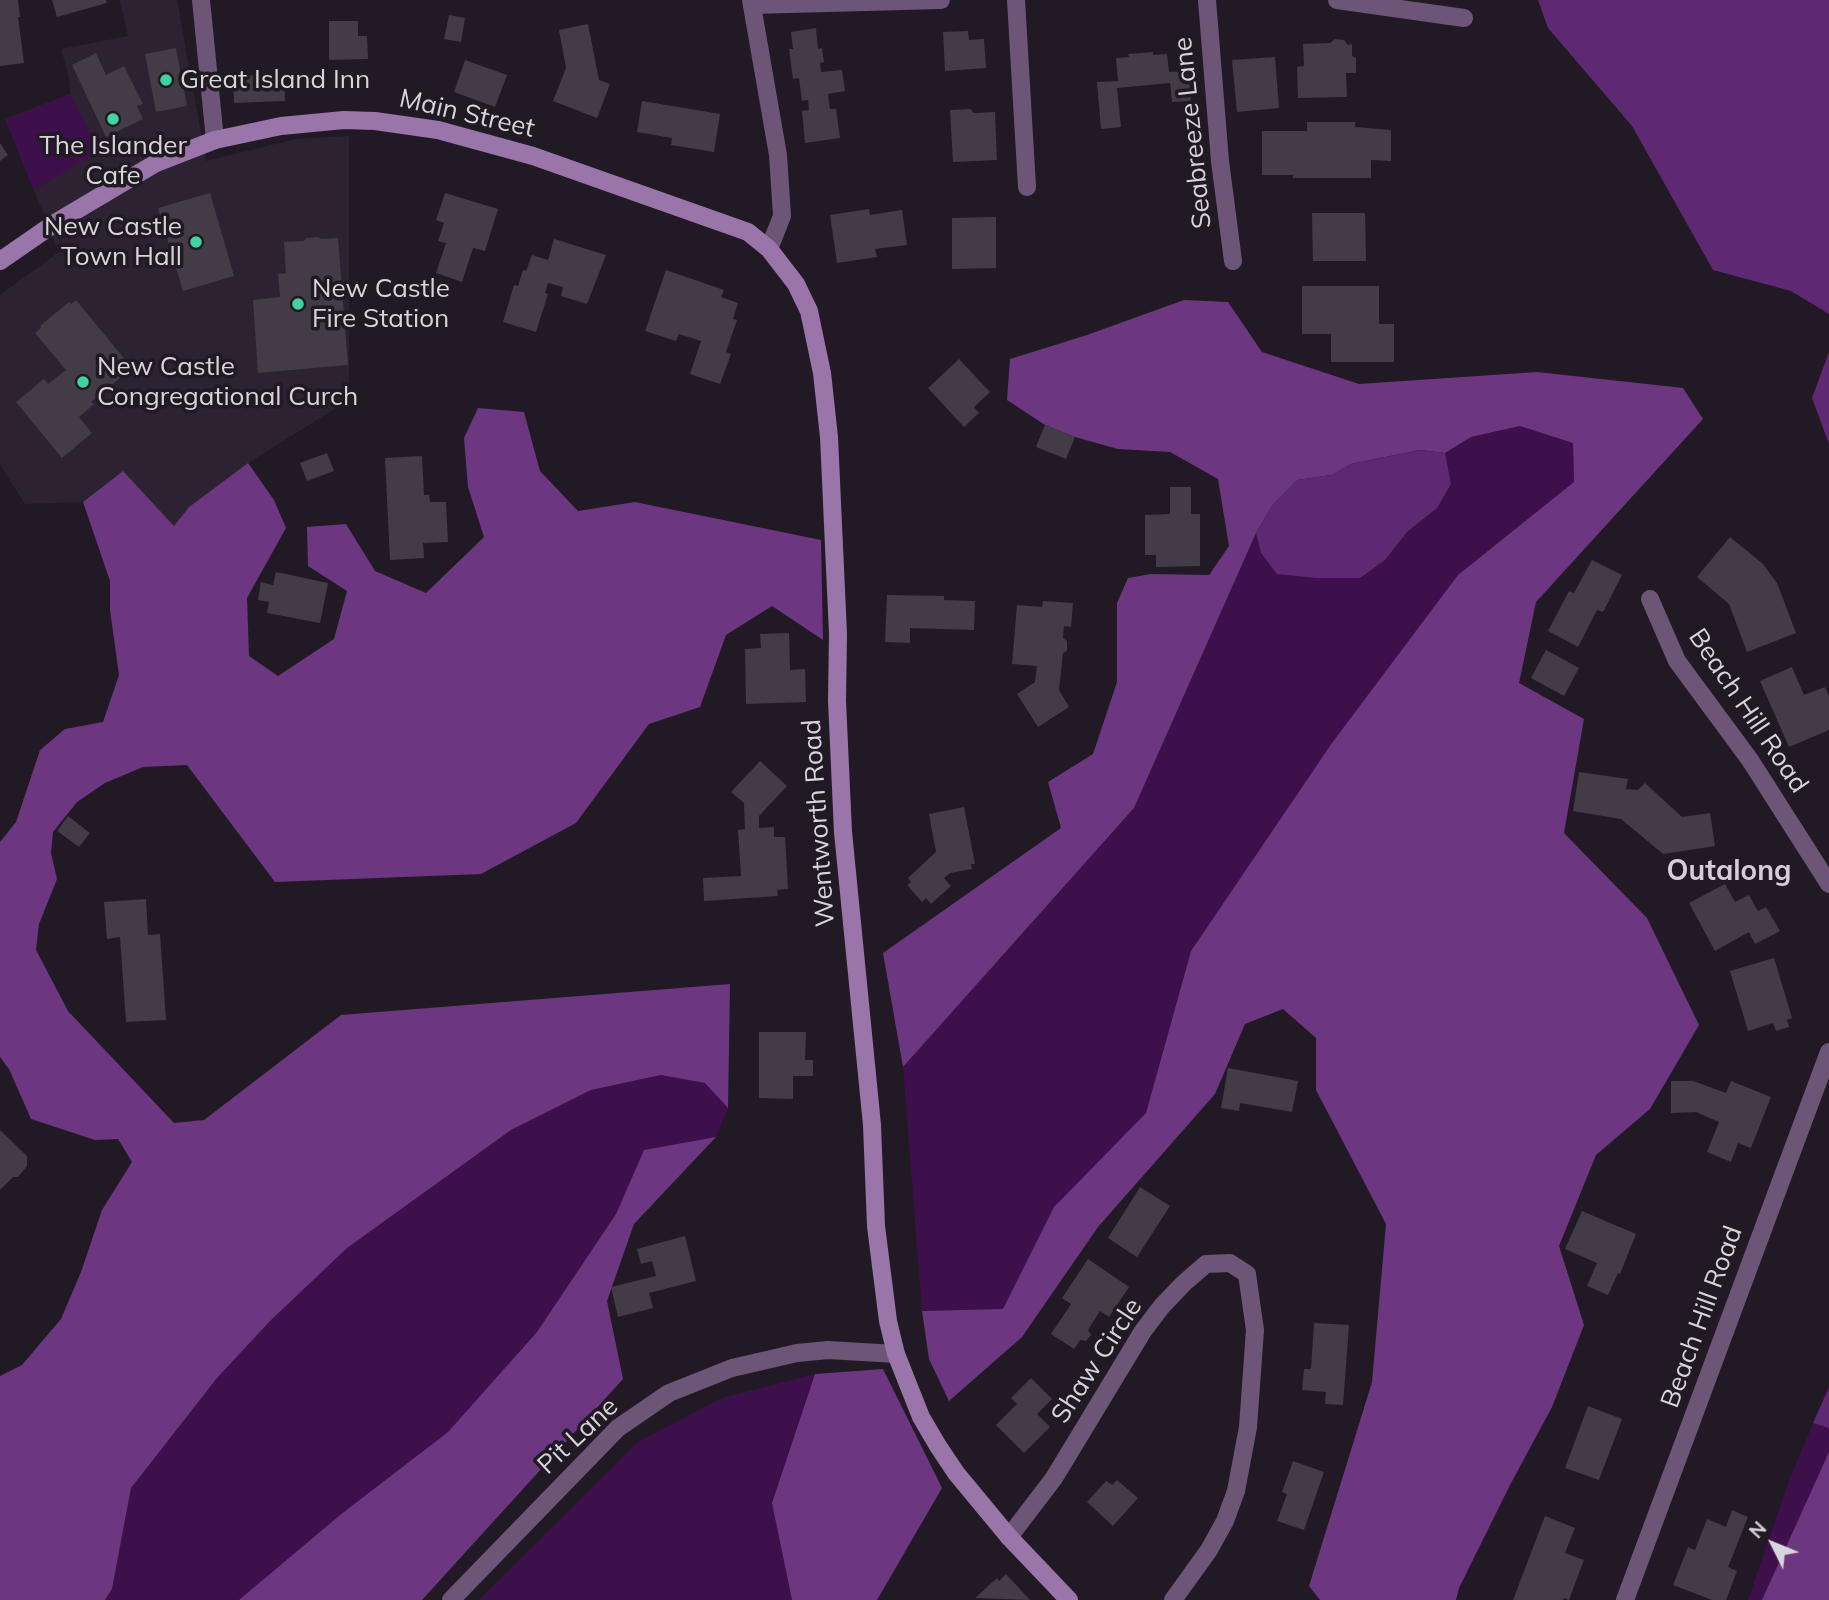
<!DOCTYPE html>
<html>
<head>
<meta charset="utf-8">
<style>
	body { margin:0 }
	#map { position:relative; width:1829px; height:1600px; overflow:hidden; background:#211a24; font-family:Mulish,sans-serif }
	canvas { display:block }
	.north { position:absolute; left:1738px; top:1509px; width:70px; height:70px; -webkit-text-stroke:5px #211a24; paint-order:stroke; rotate:313deg; font-size:19px; font-weight:700; line-height:28px; text-align:center; color:#d8d4db }
	.north::after { content:''; display:block; margin:auto; width:24px; height:32px; background:#d8d4db; clip-path:polygon(50% 0,100% 100%,50% 72%,0 100%) }
</style>
</head>
<body>
<div id="map">
<canvas width="1829" height="1600"></canvas>
<div class="north">N</div>
</div>
<script>
const c = document.querySelector('canvas').getContext('2d');
c.lineJoin = 'round';
function paint(path, color) {
  c.fillStyle = color;
  c.fill(path, 'evenodd');
}
function toPath(rows) {
  const path = new Path2D();
  for (const r of rows) {
    path.moveTo(r[0], r[1]);
    for (let i = 2; i < r.length; i += 2) path.lineTo(r[i], r[i + 1]);
  }
  return path;
}
function trace(path, color, width, dash) {
  c.strokeStyle = color;
  c.lineWidth = width;
  c.lineCap = dash ? 'butt' : 'round';
  c.setLineDash(dash || []);
  c.stroke(path);
}
function drawText(font, color, halo, rows, align = 'center') {
  c.font = font + ' Mulish,sans-serif';
  c.lineWidth = 7;
  c.setLineDash([]);
  c.textBaseline = 'middle';
  c.strokeStyle = halo;
  c.fillStyle = color;
  for (const [text, x, y, turn = 0] of rows) {
    c.save();
    c.translate(x, y);
    c.rotate((+turn || 0) * Math.PI / 180);
    c.textAlign = isNaN(turn) ? turn : align;
    if (halo) c.strokeText(text, 0, 0);
    c.fillText(text, 0, 0);
    c.restore();
  }
}
paint(toPath([
	[120,0,177,0,206,161,296,139,349,136,349,400,248,463,189,507,174,526,123,472,83,502,25,504,0,465,0,295,59,252,5,119,70,94,69,77,61,49,128,36]
]), '#2d2231');
paint(toPath([
	[70,94,100,151,34,190,5,119],
	[1521,426,1573,443,1574,482,1458,575,1191,950,1146,1113,1054,1207,1003,1309,922,1311,903,1067,1134,808,1256,533,1261,553,1385,560,1407,532,1437,508,1451,484,1445,453,1471,437],
	[661,1075,706,1083,728,1108,716,1137,644,1150,616,1214,537,1332,448,1432,340,1515,239,1600,105,1600,112,1589,131,1488,217,1378,269,1322,346,1248,511,1130,591,1090],
	[815,1374,772,1503,792,1600,479,1600,638,1442,722,1398],
	[1829,1385,1829,1600,1748,1600,1789,1481]
]), '#3d104c');
paint(toPath([
	[1184,300,1228,302,1262,352,1359,384,1537,372,1683,388,1703,419,1536,602,1519,683,1584,719,1564,833,1647,918,1699,1025,1650,1109,1596,1155,1559,1246,1584,1325,1552,1407,1510,1485,1459,1588,1456,1600,1320,1600,1309,1586,1372,1382,1386,1224,1316,1090,1316,1038,1283,1009,1245,1024,1215,1094,1098,1227,1022,1337,949,1401,929,1359,922,1311,1003,1309,1054,1207,1146,1113,1191,951,1332,743,1458,575,1574,482,1573,443,1520,426,1471,437,1445,453,1420,450,1351,464,1332,475,1297,480,1272,506,1256,533,1134,808,903,1067,883,953,1061,828,1048,782,1093,754,1117,682,1117,603,1128,578,1151,574,1209,575,1229,546,1218,479,1170,452,1118,449,1075,437,1045,425,1007,400,1010,359,1087,335],
	[478,408,524,412,540,471,578,511,635,502,821,540,823,640,772,606,726,635,700,707,649,724,576,823,481,874,275,882,187,765,143,767,105,783,77,802,53,832,51,853,57,879,39,924,36,950,68,1011,174,1123,204,1120,341,1015,730,984,728,1108,705,1083,661,1075,591,1090,511,1130,347,1248,269,1322,217,1378,131,1488,112,1589,105,1600,0,1600,0,1376,22,1365,61,1319,81,1272,102,1210,132,1162,118,1139,95,1140,31,1119,9,1069,0,1057,0,842,16,822,40,750,65,729,103,722,119,675,110,610,110,581,83,502,123,471,174,526,189,507,248,463,274,500,286,528,247,598,249,656,278,676,334,639,347,591,308,566,307,527,346,524,375,571,426,593,484,537,468,487,464,438],
	[716,1137,634,1224,607,1301,623,1379,422,1600,239,1600,340,1515,448,1432,537,1332,616,1214,644,1150],
	[883,1369,942,1488,877,1600,792,1600,772,1503,815,1374],
	[1829,1452,1829,1600,1762,1600]
]), '#6c3680');
paint(toPath([
	[1538,0,1829,0,1829,314,1791,291,1713,270,1632,126,1548,28],
	[1829,352,1829,444,1812,398],
	[1420,450,1445,453,1451,484,1437,508,1407,532,1385,560,1360,578,1317,578,1277,574,1261,553,1256,533,1272,506,1297,480,1331,475,1351,464],
	[1829,1388,1829,1428,1813,1423]
]), '#5e2972');
paint(toPath([
	[0,0,18,0,20,17,18,17,24,63,0,66],
	[52,0,106,0,107,3,57,17],
	[449,15,465,18,461,42,444,39],
	[329,21,358,21,358,36,367,36,368,59,329,60],
	[588,24,599,80,610,84,597,118,553,101,566,68,559,30],
	[816,28,818,49,822,48,824,62,820,63,821,72,842,70,845,91,828,94,830,109,836,109,840,138,805,143,802,111,809,110,808,100,802,101,799,78,793,79,789,49,793,49,791,32],
	[968,31,969,40,984,39,986,68,945,71,943,32],
	[1335,39,1344,40,1348,45,1352,44,1352,56,1356,58,1356,73,1346,73,1347,97,1298,98,1297,67,1304,66,1303,44,1330,43],
	[176,48,187,106,156,112,145,54],
	[1153,52,1153,55,1167,54,1169,72,1188,71,1191,101,1172,102,1170,83,1117,88,1121,127,1101,129,1097,82,1118,81,1116,58,1129,57,1128,54],
	[96,53,106,75,124,66,143,104,137,106,143,119,106,137,72,65],
	[1275,57,1279,108,1237,112,1232,60],
	[465,60,507,75,495,107,454,92],
	[284,74,285,101,234,103,233,76],
	[642,101,720,114,714,152,671,145,672,138,637,132],
	[971,109,973,113,995,112,997,160,953,162,950,110],
	[1307,122,1355,122,1355,127,1391,130,1391,161,1371,160,1371,178,1293,178,1293,175,1262,175,1262,131,1307,131],
	[0,143,8,155,0,161],
	[210,193,234,276,183,291,158,208],
	[445,193,498,209,485,251,473,248,462,282,436,273,446,243,438,241,444,223,436,220],
	[869,209,870,215,902,210,907,245,875,249,877,257,837,263,830,215],
	[1312,213,1365,213,1366,261,1313,261],
	[996,217,996,268,952,269,952,218],
	[318,237,321,239,338,238,348,365,258,373,253,300,280,297,278,274,286,273,284,242,304,241,306,238],
	[554,239,606,255,587,304,561,296,563,287,548,283,545,293,548,294,536,332,503,322,514,285,518,286,523,270,526,271,532,255,548,260],
	[666,270,724,290,721,297,738,303,733,319,737,320,726,352,731,354,720,384,690,374,701,341,679,334,676,341,645,331],
	[1302,286,1379,286,1379,324,1394,324,1394,362,1331,362,1331,334,1302,334],
	[76,300,132,368,91,402,94,404,79,417,92,433,62,458,16,402,44,379,48,384,66,370,35,333,41,328,40,326,69,302,71,304],
	[959,359,990,392,974,407,979,413,964,427,928,388],
	[1045,425,1075,437,1066,459,1036,447],
	[327,453,334,471,307,481,300,463],
	[422,456,424,495,429,495,430,502,446,502,448,542,423,543,424,558,390,560,385,458],
	[1170,487,1191,487,1191,514,1200,514,1200,566,1156,567,1156,555,1145,555,1145,515,1170,514],
	[1730,537,1763,564,1777,583,1796,633,1747,652,1729,604,1697,577],
	[1592,560,1622,575,1603,612,1597,610,1578,647,1548,631,1569,591,1574,593],
	[276,572,328,583,320,623,267,613,269,602,258,600,261,582,273,585],
	[887,595,944,596,944,600,975,601,974,630,910,628,910,643,885,642],
	[1043,601,1073,603,1071,627,1064,626,1063,638,1067,641,1067,651,1063,653,1059,690,1069,707,1038,727,1017,694,1035,682,1037,666,1012,664,1017,605,1042,607],
	[789,633,790,670,805,669,806,702,746,704,745,649,761,648,760,634],
	[1546,650,1579,668,1564,696,1531,678],
	[1792,667,1804,695,1825,687,1829,696,1829,730,1789,747,1760,681],
	[760,761,787,786,759,816,759,828,774,827,774,837,785,837,788,889,777,890,778,896,704,901,703,878,741,876,738,830,745,829,744,803,731,792],
	[1579,772,1628,779,1626,789,1638,790,1645,783,1682,817,1710,813,1715,846,1663,854,1621,819,1573,811],
	[964,807,975,864,971,864,972,869,950,873,944,878,951,886,931,904,926,898,922,902,907,885,911,882,908,878,936,852,929,814],
	[68,816,90,833,79,847,57,831],
	[1725,884,1735,902,1749,895,1758,911,1766,907,1780,931,1755,944,1749,932,1715,951,1689,903],
	[146,899,148,935,160,934,166,1020,126,1022,120,937,107,939,104,902],
	[1774,958,1792,1018,1787,1020,1789,1027,1776,1031,1773,1023,1748,1031,1730,971],
	[759,1032,806,1032,805,1060,813,1060,813,1076,793,1076,793,1099,759,1098],
	[1228,1068,1298,1081,1292,1112,1240,1103,1239,1111,1221,1108],
	[1671,1081,1693,1081,1726,1093,1731,1081,1771,1097,1751,1148,1738,1143,1731,1162,1707,1152,1719,1122,1696,1112,1671,1113],
	[0,1130,27,1156,27,1166,18,1177,13,1177,0,1190],
	[1140,1187,1170,1206,1137,1257,1108,1238],
	[1582,1211,1636,1234,1620,1274,1618,1273,1608,1295,1587,1286,1597,1263,1565,1249],
	[685,1236,696,1281,649,1293,653,1308,618,1317,611,1287,656,1276,652,1261,641,1264,637,1249],
	[1088,1259,1129,1287,1109,1317,1100,1311,1088,1330,1091,1335,1086,1341,1080,1340,1074,1349,1051,1334,1071,1304,1062,1298],
	[1314,1323,1349,1325,1343,1405,1325,1404,1326,1392,1302,1390,1304,1369,1311,1369],
	[1031,1378,1052,1399,1037,1414,1050,1427,1024,1453,996,1425,1017,1404,1011,1398],
	[1588,1406,1622,1419,1599,1480,1565,1468],
	[1293,1461,1324,1472,1304,1530,1277,1521,1287,1494,1282,1492],
	[1117,1480,1138,1498,1113,1526,1087,1502,1106,1481,1112,1485],
	[1732,1510,1748,1517,1728,1567,1737,1571,1726,1600,1712,1600,1673,1585,1688,1547,1695,1550,1707,1519,1726,1527],
	[1545,1516,1575,1528,1565,1553,1584,1560,1569,1600,1564,1598,1563,1600,1513,1600],
	[1006,1574,1030,1600,975,1598,997,1578,999,1581]
]), '#433b46');
trace(toPath([
	[201,0,215,140],
	[751,0,778,155,782,216,769,249],
	[1016,0,1027,187],
	[1207,0,1220,161,1233,261],
	[1337,0,1464,18],
	[752,5,941,0],
	[1650,599,1677,661,1750,760,1829,884],
	[1009,1537,1054,1478,1143,1331,1162,1306,1184,1283,1206,1264,1230,1263,1247,1274,1255,1330,1248,1427,1236,1491,1225,1521,1209,1550,1173,1600],
	[451,1600,618,1428,669,1393,732,1368,797,1353,828,1350,896,1354],
	[1625,1600,1829,1052]
]), '#6c5576', 18);
trace(toPath([
	[0,261,55,223,156,163,215,140,281,126,344,120,375,121,438,130,533,156,748,232,769,249,796,284,809,311,822,373,829,437,838,634,837,701,843,832,872,1125,876,1226,888,1321,896,1354,921,1417,938,1446,956,1473,1009,1537,1069,1600]
]), '#9975a9', 18);
for (const [x, y, r, color] of [
	[166,80,7,"#40d4a1"],
	[113,119,7,"#40d4a1"],
	[196,242,7,"#40d4a1"],
	[298,304,7,"#40d4a1"],
	[83,382,7,"#40d4a1"]
]) {
  const dot = new Path2D();
  dot.arc(x, y, r, 0, 2 * Math.PI);
  c.fillStyle = color;
  c.fill(dot);
  trace(dot, '#211a24', 2.5);
}
drawText('26px', '#d8d4db', '#211a24', [
	["Great Island Inn",180,80],
	["The Islander",113,146,"center"],
	["Cafe",113,176,"center"],
	["New Castle",182,227,"right"],
	["Town Hall",182,257,"right"],
	["New Castle",312,289],
	["Fire Station",312,319],
	["New Castle",97,367],
	["Congregational Curch",97,397]
], 'left');
drawText('26px', '#d8d4db', '#211a24', [
	["Main Street",467,114,13],
	["Seabreeze Lane",1193,133,-96],
	["Beach Hill Road",1748,711,56],
	["Wentworth Road",819,823,-94],
	["Beach Hill Road",1702,1317,-70],
	["Shaw Circle",1097,1361,-57],
	["Pit Lane",578,1436,-43]
]);
drawText('bold 28px', '#d6ccda', '#211a24', [
	["Outalong",1729,872]
]);
</script>
</body>
</html>
